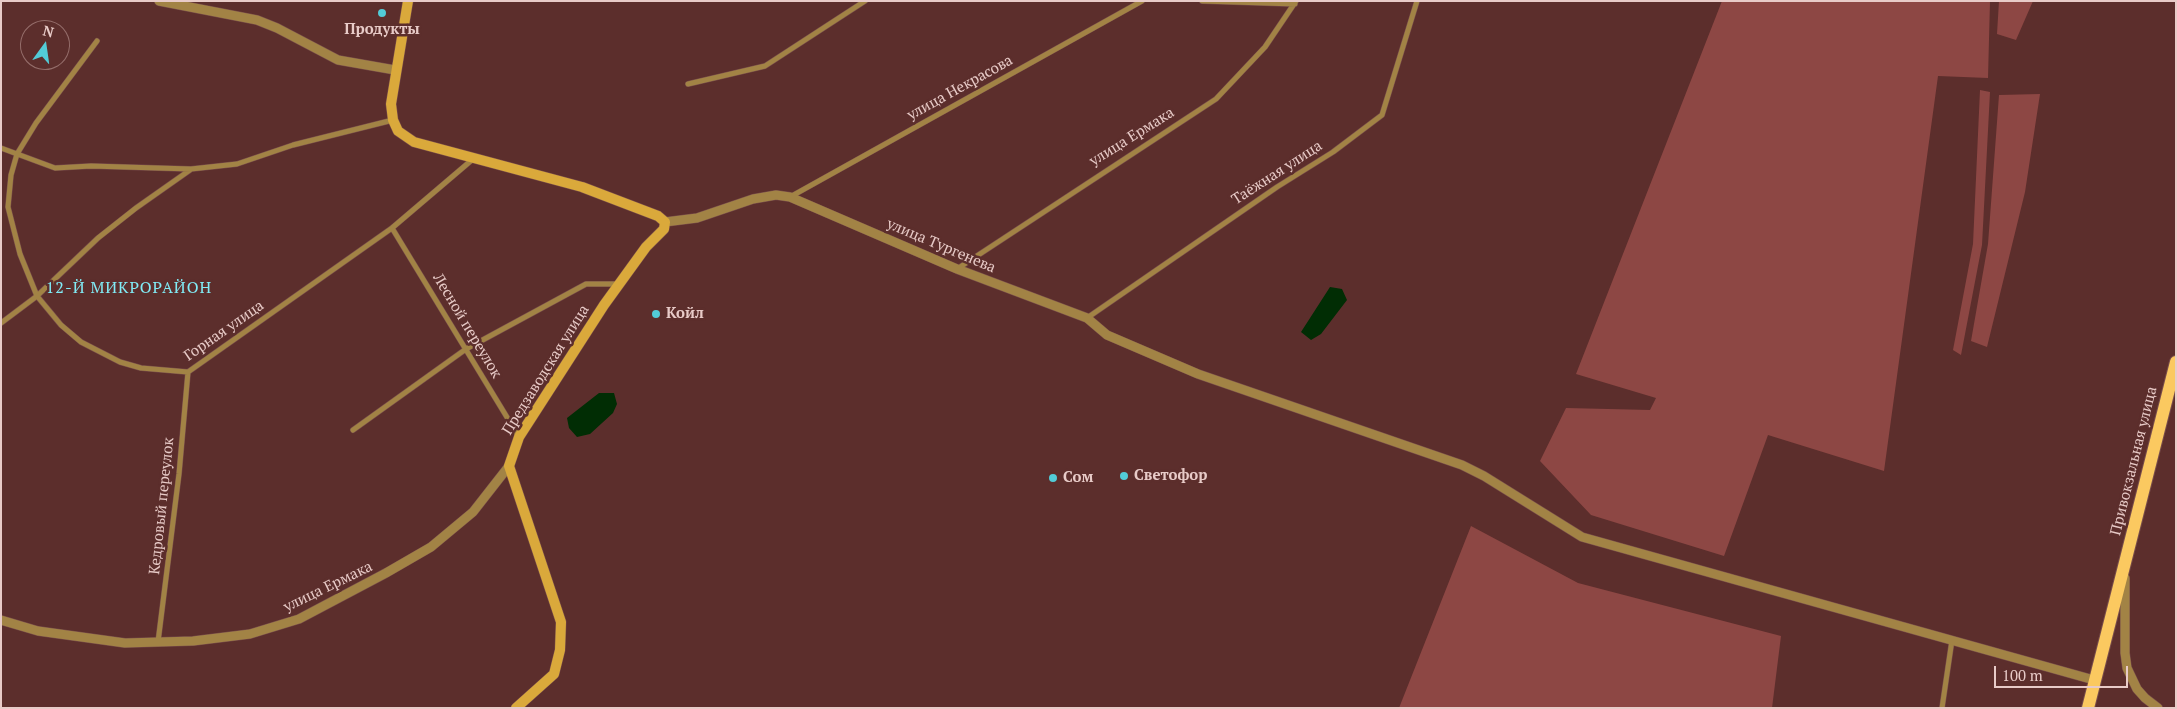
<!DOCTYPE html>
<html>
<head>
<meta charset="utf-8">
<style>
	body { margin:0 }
	#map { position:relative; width:2177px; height:709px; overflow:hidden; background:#5c2e2c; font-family:"PT Serif",serif }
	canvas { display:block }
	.frame { position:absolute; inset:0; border:2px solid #e8cbc8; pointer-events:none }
	.north { position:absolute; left:20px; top:20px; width:50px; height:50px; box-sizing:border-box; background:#5c2e2c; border:1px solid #946d6a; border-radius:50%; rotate:14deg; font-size:14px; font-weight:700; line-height:20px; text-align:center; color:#e8cbc8 }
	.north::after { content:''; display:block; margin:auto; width:18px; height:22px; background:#52cbd7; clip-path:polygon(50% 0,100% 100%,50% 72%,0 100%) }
	.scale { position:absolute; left:1994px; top:666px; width:134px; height:22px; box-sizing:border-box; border:2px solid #e8cbc8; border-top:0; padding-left:6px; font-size:15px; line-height:18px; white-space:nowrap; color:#e8cbc8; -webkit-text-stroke:4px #5c2e2c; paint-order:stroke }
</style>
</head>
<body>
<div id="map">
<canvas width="2177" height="709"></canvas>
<div class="frame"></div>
<div class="north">N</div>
<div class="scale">100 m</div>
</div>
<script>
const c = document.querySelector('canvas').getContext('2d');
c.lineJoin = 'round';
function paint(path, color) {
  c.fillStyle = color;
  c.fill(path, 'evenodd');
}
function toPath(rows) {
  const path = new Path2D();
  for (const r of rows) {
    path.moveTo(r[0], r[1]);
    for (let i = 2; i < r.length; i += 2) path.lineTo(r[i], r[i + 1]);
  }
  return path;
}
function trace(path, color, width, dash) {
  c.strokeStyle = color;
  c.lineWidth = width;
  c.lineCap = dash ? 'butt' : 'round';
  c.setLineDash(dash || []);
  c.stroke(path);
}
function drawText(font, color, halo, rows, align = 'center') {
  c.font = font + ' "PT Serif",serif';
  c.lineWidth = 5;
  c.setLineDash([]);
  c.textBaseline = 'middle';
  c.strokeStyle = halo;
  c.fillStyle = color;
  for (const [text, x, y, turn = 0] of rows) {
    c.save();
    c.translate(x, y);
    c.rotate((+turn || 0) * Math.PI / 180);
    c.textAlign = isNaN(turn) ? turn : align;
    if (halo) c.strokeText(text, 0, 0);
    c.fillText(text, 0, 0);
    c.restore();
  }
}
paint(toPath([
	[1722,1,1990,1,1988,78,1938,76,1884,471,1768,435,1724,556,1591,515,1540,461,1566,408,1650,410,1656,398,1576,374],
	[1999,1,2033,1,2016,40,1997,34],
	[1980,90,1990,92,1982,245,1961,355,1953,350,1973,244],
	[2040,94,2025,192,1987,347,1971,341,1988,244,1999,95],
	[1471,526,1578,583,1781,636,1772,708,1399,708]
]), '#8d4744');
paint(toPath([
	[1330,287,1342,289,1347,300,1321,334,1311,340,1301,332],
	[599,393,614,393,617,404,613,413,590,434,577,437,569,428,567,418]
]), '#012d04');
const minor = toPath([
	[1202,1,1295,4],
	[97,41,36,123,17,154,11,175,8,207,20,254,37,296,61,325,81,342,120,362,141,368,188,372,392,228,473,159],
	[688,84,765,66,865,1],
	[1,148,55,168,91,166,191,169,237,164,293,145,393,120],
	[790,197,1142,1],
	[392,228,519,437],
	[957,269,1216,99,1265,47,1296,1],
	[1087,318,1277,187,1333,152,1382,115,1417,1],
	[1,323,37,296,98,238,136,208,190,170],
	[353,430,466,349,586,284,618,284],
	[158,642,179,474,188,372],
	[1942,708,1952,640]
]);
const tertiary = toPath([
	[159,1,257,20,277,28,338,60,395,70],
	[665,222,697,218,753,199,776,195,790,197,957,269,1087,318,1107,335,1198,374,1462,465,1484,476,1582,537,2094,680],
	[2125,578,2125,653,2127,668,2137,689,2145,698,2158,708],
	[1,620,38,631,125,643,193,641,250,634,299,619,386,573,431,547,473,512,509,466]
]);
const secondary = toPath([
	[408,1,391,104,393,120,398,131,414,142,582,187,658,216,665,222,664,229,646,247,604,305,519,437,509,466,561,622,560,650,554,674,516,708]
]);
const primary = toPath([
	[2088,708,2176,362]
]);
trace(minor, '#784d4b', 6);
trace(tertiary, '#784d4b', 10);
trace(secondary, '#784d4b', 11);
trace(primary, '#784d4b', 14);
trace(minor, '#a28345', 5);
trace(tertiary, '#a28345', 9);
trace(secondary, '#daa93b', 10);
trace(primary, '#fbc960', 12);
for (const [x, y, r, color] of [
	[382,13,5,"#52cbd7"],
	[656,314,5,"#52cbd7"],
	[1124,476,5,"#52cbd7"],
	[1053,478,5,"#52cbd7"]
]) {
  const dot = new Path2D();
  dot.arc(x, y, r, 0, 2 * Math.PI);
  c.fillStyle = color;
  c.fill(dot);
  trace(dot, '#5c2e2c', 2);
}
drawText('bold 15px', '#e8cbc8', '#5c2e2c', [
	["Продукты",382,30,"center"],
	["Койл",666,314],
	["Светофор",1134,476],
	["Сом",1063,478]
], 'left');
drawText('15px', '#e8cbc8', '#5c2e2c', [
	["улица Некрасова",960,88,-29],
	["улица Ермака",1132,137,-32],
	["Таёжная улица",1277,173,-33],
	["улица Тургенева",941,246,23],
	["Лесной переулок",467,326,59],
	["Горная улица",224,331,-35],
	["Предзаводская улица",546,370,-58],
	["Привокзальная улица",2134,461,-76],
	["Кедровый переулок",162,506,-84],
	["улица Ермака",328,587,-26]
]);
c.letterSpacing = '1px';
drawText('16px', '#81ecf6', '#5c2e2c', [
	["12-Й МИКРОРАЙОН",129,288]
]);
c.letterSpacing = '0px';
</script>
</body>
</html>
